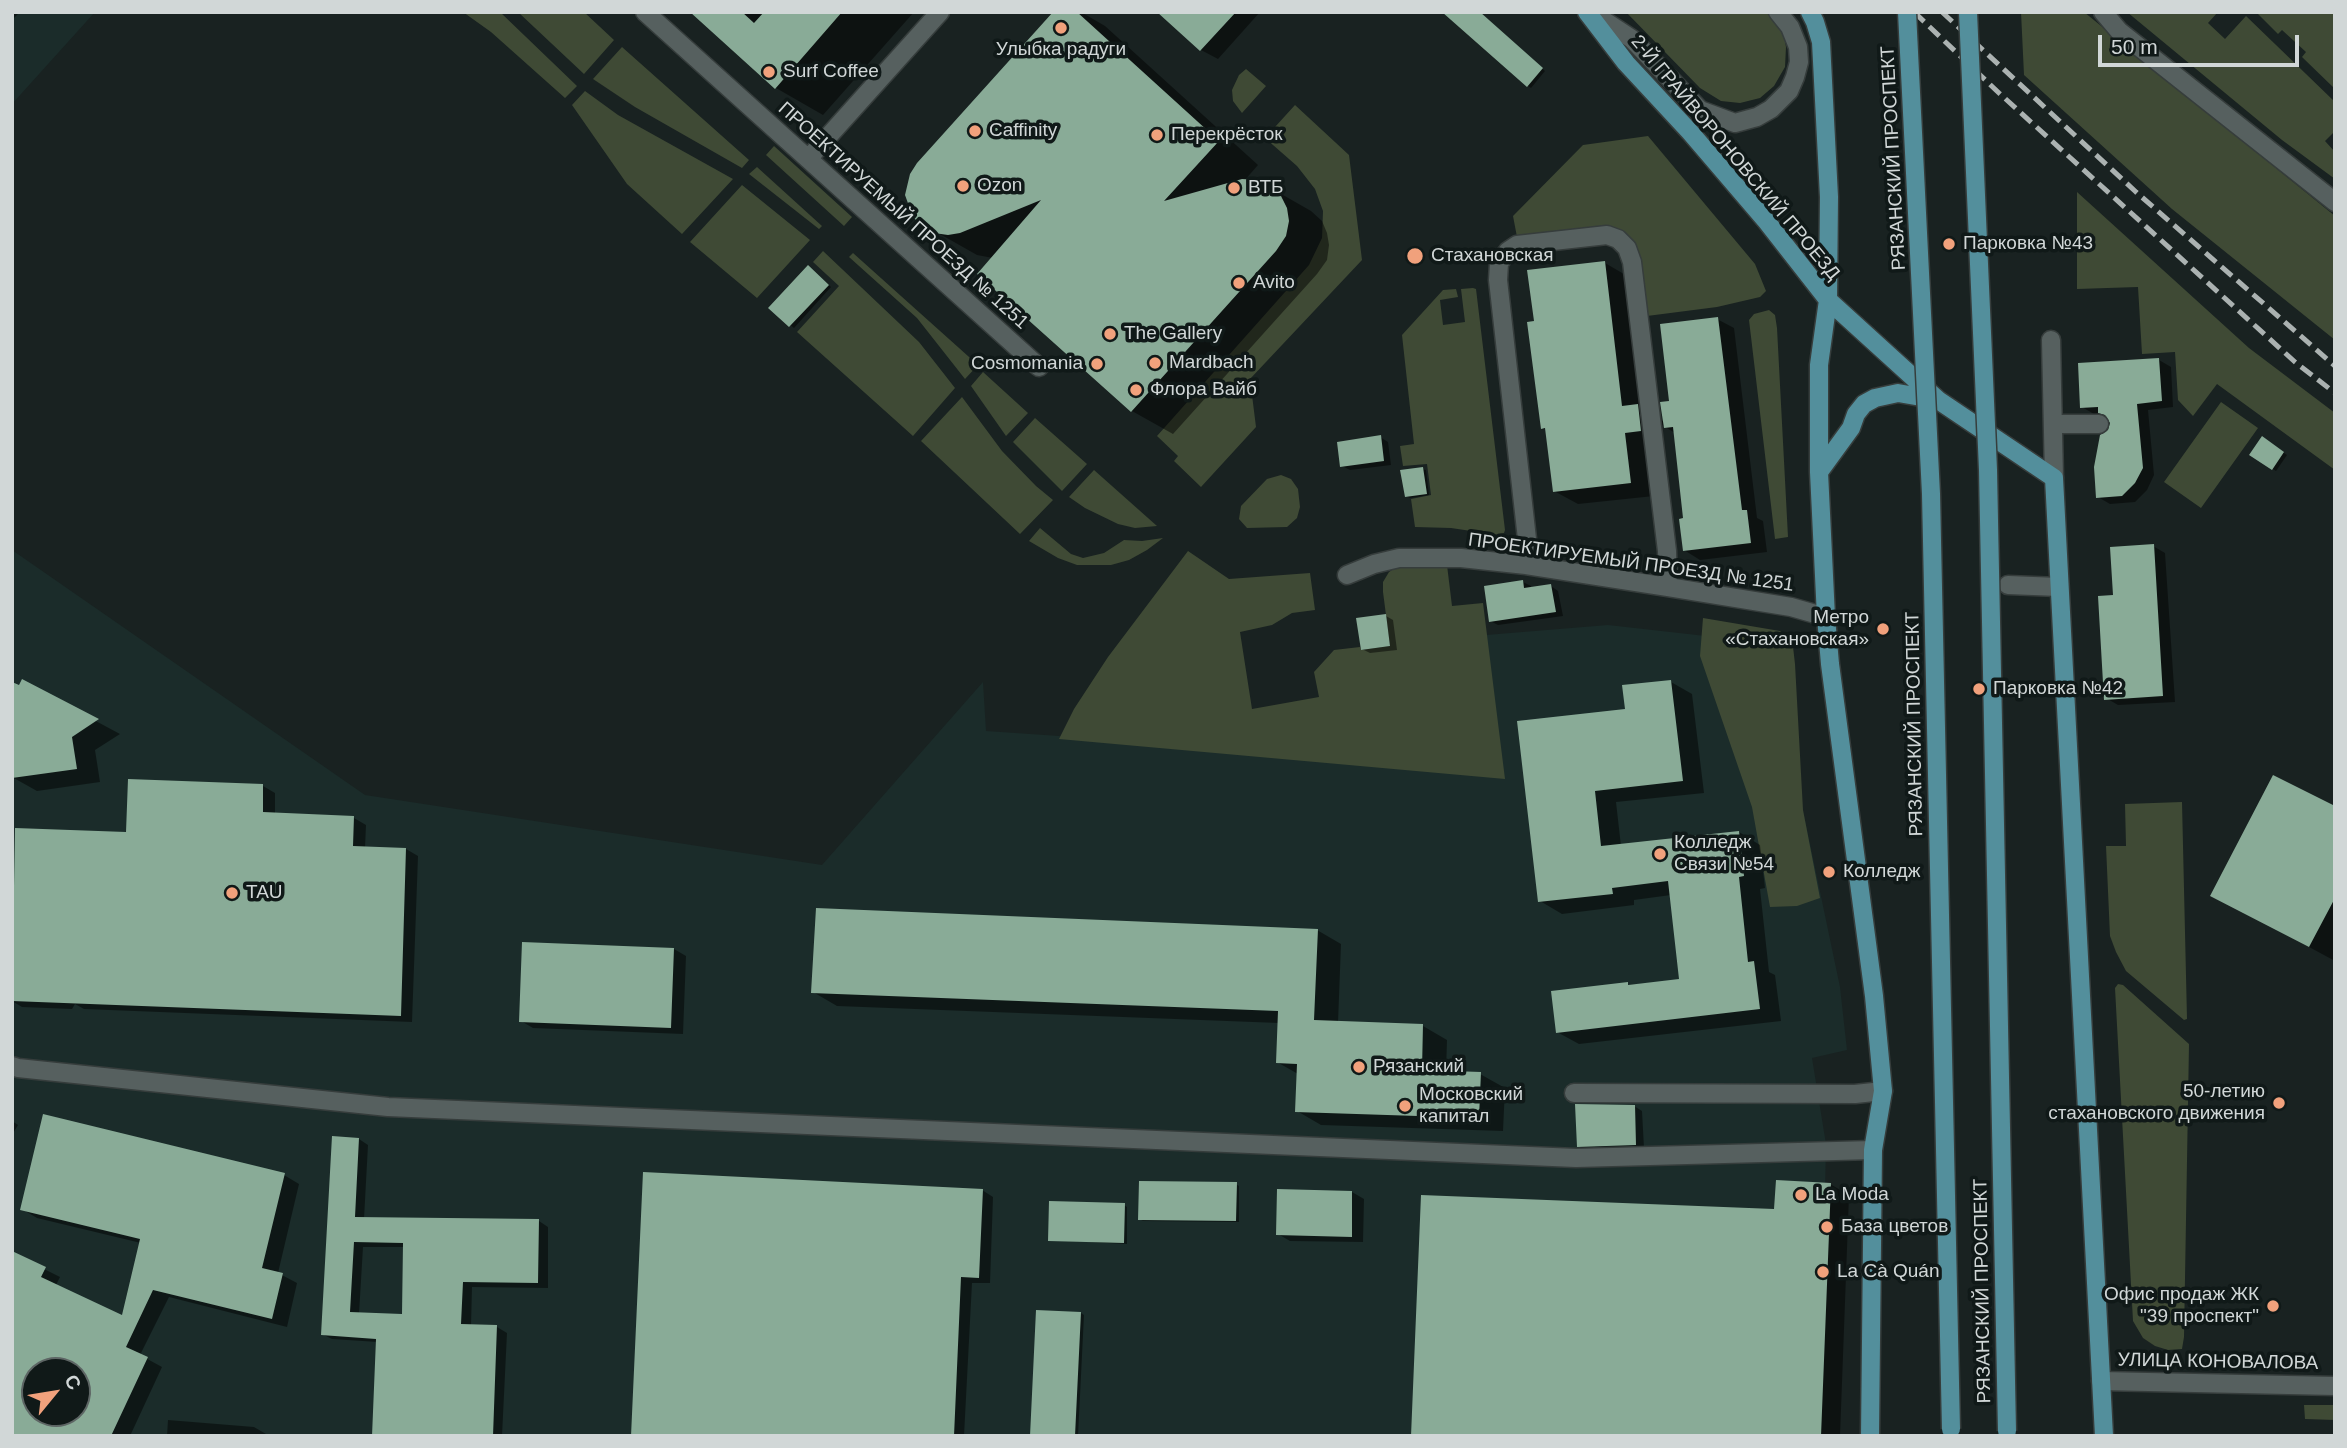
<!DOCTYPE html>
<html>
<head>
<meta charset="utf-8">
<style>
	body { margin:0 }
	#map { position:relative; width:2347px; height:1448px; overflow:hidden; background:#192221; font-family:Helvetica,sans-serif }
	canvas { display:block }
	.frame { position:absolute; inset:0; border:14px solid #d1d7d7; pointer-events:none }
	.north { position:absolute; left:21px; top:1357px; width:70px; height:70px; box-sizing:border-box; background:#101918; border:2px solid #5d6564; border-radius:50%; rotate:60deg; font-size:19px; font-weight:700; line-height:28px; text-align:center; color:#d1d7d7 }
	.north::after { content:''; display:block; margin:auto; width:24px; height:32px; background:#f1a17c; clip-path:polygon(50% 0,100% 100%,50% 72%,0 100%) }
	.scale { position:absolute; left:2098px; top:35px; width:201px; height:32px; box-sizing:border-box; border:4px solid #d1d7d7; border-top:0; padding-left:9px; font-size:21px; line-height:24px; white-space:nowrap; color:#d1d7d7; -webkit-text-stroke:5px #101918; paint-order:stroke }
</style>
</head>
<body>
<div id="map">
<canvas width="2347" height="1448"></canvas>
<div class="frame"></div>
<div class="north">С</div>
<div class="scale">50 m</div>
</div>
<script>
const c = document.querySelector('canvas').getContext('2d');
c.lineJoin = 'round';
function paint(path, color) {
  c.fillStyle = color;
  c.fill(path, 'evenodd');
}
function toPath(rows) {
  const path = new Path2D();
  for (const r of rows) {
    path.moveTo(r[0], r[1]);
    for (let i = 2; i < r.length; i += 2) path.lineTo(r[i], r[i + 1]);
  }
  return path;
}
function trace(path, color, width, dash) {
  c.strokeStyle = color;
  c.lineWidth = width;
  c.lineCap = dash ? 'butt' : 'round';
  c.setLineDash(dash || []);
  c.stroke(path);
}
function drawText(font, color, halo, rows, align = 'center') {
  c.font = font + ' Helvetica,sans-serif';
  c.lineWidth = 7;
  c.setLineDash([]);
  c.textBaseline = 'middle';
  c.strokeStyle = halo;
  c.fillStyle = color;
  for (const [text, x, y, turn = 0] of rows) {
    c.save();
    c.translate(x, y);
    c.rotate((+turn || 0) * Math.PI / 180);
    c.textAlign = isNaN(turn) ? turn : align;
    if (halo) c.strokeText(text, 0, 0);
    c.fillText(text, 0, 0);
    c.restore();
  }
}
paint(toPath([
	[12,12,95,12,12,104],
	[12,550,365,795,822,865,983,682,986,731,1498,766,1486,635,1608,625,1786,645,1796,777,1840,987,1847,1050,1812,1058,1826,1144,1820,1436,12,1436],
	[35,1371,77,1371,77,1413,35,1413]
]), '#1b2c2a');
paint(toPath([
	[463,12,500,12,577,86,565,98,491,32],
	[518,12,584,12,614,40,584,74],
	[1626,12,1766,12,1777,23,1784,35,1786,47,1785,67,1774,86,1760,98,1740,103,1721,101,1700,88],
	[2021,12,2084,12,2335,216,2335,340,2172,209,2024,75],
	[2127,12,2218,12,2208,23,2225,39,2246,16,2335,102,2335,131,2325,141,2335,152,2335,179,2282,140],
	[2256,12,2335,14,2335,89,2302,57,2306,52,2282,30,2278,34],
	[622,47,749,160,742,168,635,107,593,79],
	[1246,69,1266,86,1242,113,1233,101,1232,90,1239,75],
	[585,91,618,115,733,179,682,234,627,184,572,105],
	[1295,105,1349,155,1362,260,1250,379,1256,427,1201,487,1174,461,1178,456,1157,436,1309,265,1322,238,1323,211,1315,189,1297,166,1265,138],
	[1648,136,1755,264,1766,291,1760,297,1717,307,1647,316,1635,244,1620,230,1608,226,1517,237,1513,216,1583,145],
	[774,146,852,217,844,226,766,155],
	[757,167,822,226,819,229,749,174],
	[742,185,810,240,757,298,690,242],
	[2077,192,2249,348,2335,413,2335,470,2217,384,2193,416,2178,400,2175,352,2142,354,2138,287,2077,289],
	[823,251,919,342,955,388,913,436,797,332,839,286,813,262],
	[853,253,978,365,965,379,917,318,849,257],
	[1473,288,1476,289,1505,530,1504,533,1498,535,1451,528,1415,527,1411,499,1431,495,1427,464,1403,466,1400,446,1414,444,1402,335,1443,290,1456,289,1458,297,1440,300,1443,325,1465,322,1461,289],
	[1769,310,1775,315,1777,328,1788,537,1775,539,1749,320,1754,314],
	[983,372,1028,413,1006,436,971,386],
	[962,397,1002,451,1036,486,1053,500,1020,534,921,441],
	[2221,402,2258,428,2201,508,2164,482],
	[1035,418,1087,464,1062,491,1013,442],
	[1094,470,1157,526,1135,528,1118,524,1085,508,1069,497],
	[1281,475,1291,479,1298,489,1300,507,1297,518,1287,527,1247,528,1239,519,1241,506,1267,479],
	[1040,528,1071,554,1083,558,1104,553,1124,540,1142,541,1163,538,1147,550,1129,560,1111,565,1077,565,1058,558,1029,541],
	[1188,551,1229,579,1310,573,1315,610,1292,613,1272,625,1240,632,1252,709,1319,697,1314,672,1334,650,1360,647,1361,650,1390,646,1383,592,1383,582,1389,572,1398,566,1447,565,1452,606,1483,603,1505,779,1059,739,1074,709,1108,657],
	[1703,618,1780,631,1792,638,1795,664,1803,810,1820,898,1797,906,1770,907,1752,807,1700,656],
	[2182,802,2187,1019,2184,1020,2126,971,2116,952,2110,936,2106,846,2126,846,2125,804],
	[2118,984,2123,985,2189,1044,2184,1337,2182,1349,2168,1350,2155,1346,2143,1338,2133,1321,2115,988],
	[2304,1405,2335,1405,2335,1420,2305,1419]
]), '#3f4a35');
paint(toPath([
	[12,12,20,12,12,20],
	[692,12,914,12,823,115,776,88],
	[1055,12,1081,12,1105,26,1258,165,1244,181,1269,187,1311,211,1322,221,1327,233,1329,245,1327,260,1317,274,1173,434,1132,411,979,273,993,258,977,255,924,225],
	[1160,12,1260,12,1218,59,1201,50],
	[1501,32,1545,71,1531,88,1528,86],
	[1605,263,1629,277,1644,410,1665,422,1671,403,1717,319,1734,328,1757,518,1763,521,1767,552,1700,560,1684,550,1685,520,1675,433,1662,425,1664,444,1648,446,1654,496,1578,504,1554,491,1547,430,1543,428,1535,322],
	[811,269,831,287,794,328,770,308],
	[2159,360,2171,367,2173,407,2148,410,2154,475,2147,490,2135,502,2110,504,2098,497,2112,423,2103,413,2094,414,2082,407],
	[1380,437,1388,442,1391,465,1350,470,1342,466],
	[2263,439,2287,455,2276,471,2251,454],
	[1422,469,1426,470,1429,495,1410,498,1406,496],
	[2153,546,2165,553,2175,702,2118,705,2106,698,2115,597],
	[1523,582,1531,586,1531,589,1551,586,1558,591,1563,616,1498,625,1490,621],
	[1386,616,1393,620,1397,650,1370,653,1362,649],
	[23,682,120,734,95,750,100,782,37,791,12,777,19,688],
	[1671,682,1692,694,1704,793,1616,802,1621,846,1739,832,1760,845,1765,888,1760,889,1769,972,1775,975,1781,1021,1579,1044,1557,1032,1553,992,1681,980,1671,895,1634,900,1634,905,1562,914,1540,901,1627,711],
	[263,786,275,793,275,815,354,818,366,825,365,848,406,849,418,856,412,1022,84,1009,75,1004,72,1009,22,1007,12,1001,16,830,128,834],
	[2335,807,2335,961,2213,895],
	[1317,930,1341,944,1338,1023,1423,1026,1447,1040,1446,1073,1480,1074,1505,1088,1503,1131,1321,1125,1297,1111,1298,1074,1277,1062,1279,1023,837,1006,813,992],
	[674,949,686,956,683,1034,533,1028,521,1021],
	[1634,1106,1642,1111,1644,1148,1586,1150,1578,1146],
	[12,1121,18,1125,12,1135],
	[359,1139,368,1145,364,1219,539,1221,548,1227,548,1288,472,1287,471,1326,497,1327,507,1333,502,1436,376,1436,378,1342,332,1339,322,1334],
	[363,1247,405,1247,404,1315,359,1314],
	[284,1175,299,1184,278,1273,297,1283,287,1327,169,1297,140,1355,162,1367,130,1436,12,1436,12,1253,60,1277,56,1285,123,1317,141,1243,37,1218,22,1209],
	[35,1371,77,1371,77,1413,35,1413],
	[1236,1184,1239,1186,1239,1222,1143,1221,1139,1219],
	[1830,1184,1849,1195,1840,1436,1413,1436,1776,1210],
	[982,1190,993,1197,990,1283,972,1283,964,1436,633,1436],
	[1352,1192,1364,1199,1363,1242,1290,1241,1278,1234],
	[1124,1205,1127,1207,1127,1244,1050,1240],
	[1081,1313,1084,1315,1078,1436,1032,1436],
	[168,1420,254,1427,266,1434,266,1436,167,1436]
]), '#0007');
paint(toPath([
	[690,12,742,12,754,23,764,12,842,12,775,89],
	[1053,12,1077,12,1219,141,1164,201,1242,179,1258,180,1270,185,1281,196,1287,208,1289,221,1286,236,1276,251,1131,412,977,274,1041,200,960,233,948,235,934,233,923,227,913,217,905,195,910,174,917,163],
	[1157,12,1236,12,1200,51],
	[1442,12,1480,12,1543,68,1527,87],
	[1605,261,1622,406,1638,404,1641,431,1625,433,1631,483,1553,492,1545,428,1541,429,1527,322,1534,321,1527,270],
	[808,265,829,285,789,327,768,308],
	[1718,317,1742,510,1747,510,1751,543,1683,551,1679,519,1683,518,1673,427,1664,428,1660,402,1669,401,1660,324],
	[2159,358,2162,401,2137,404,2143,468,2135,483,2122,496,2096,498,2094,467,2100,435,2108,430,2110,423,2105,415,2098,413,2098,407,2080,408,2078,363],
	[1381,435,1384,461,1340,467,1337,442],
	[2262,436,2284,452,2272,470,2249,455],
	[1423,467,1427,494,1405,497,1400,470],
	[2154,544,2163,696,2104,700,2098,596,2113,595,2110,547],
	[1523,580,1524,588,1551,584,1556,612,1489,622,1484,586],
	[1386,614,1390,646,1361,650,1356,618],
	[22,679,99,719,72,737,77,769,12,778,12,682,19,685],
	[1671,680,1683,781,1595,791,1601,846,1739,831,1744,876,1739,877,1748,962,1754,961,1760,1009,1556,1033,1551,991,1628,982,1628,985,1679,979,1668,881,1612,888,1613,894,1538,902,1517,721,1625,709,1622,685],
	[2273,775,2335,806,2335,898,2309,947,2210,896],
	[128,779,263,784,263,812,354,816,353,846,406,848,401,1016,12,1001,15,828,126,832],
	[816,908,1318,929,1314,1020,1423,1024,1422,1070,1481,1072,1479,1118,1295,1112,1297,1064,1276,1063,1278,1011,811,993],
	[522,942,674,948,671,1028,519,1022],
	[1575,1104,1635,1105,1636,1145,1577,1147],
	[43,1114,285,1173,262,1268,283,1273,272,1319,153,1290,126,1347,148,1357,111,1436,12,1436,12,1251,46,1267,41,1277,122,1315,140,1239,20,1210],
	[35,1371,77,1371,77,1413,35,1413],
	[332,1136,359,1138,355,1217,539,1219,538,1283,463,1282,461,1324,497,1325,493,1436,372,1436,376,1339,321,1335],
	[354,1242,403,1243,402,1314,350,1312],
	[643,1172,983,1189,979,1278,961,1277,954,1436,631,1436],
	[1776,1180,1831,1183,1821,1436,1411,1436,1421,1195,1774,1209],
	[1139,1181,1237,1182,1236,1221,1138,1220],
	[1277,1189,1352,1191,1352,1237,1276,1235],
	[1049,1201,1125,1203,1124,1243,1048,1241],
	[1036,1310,1081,1312,1075,1436,1030,1436]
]), '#89ab97');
const minor = toPath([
	[645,12,1039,367],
	[1591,12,1632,39,1700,110,1735,123,1757,117,1771,109,1789,91,1795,77,1799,62,1798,47,1790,27,1778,12],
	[2103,12,2119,31,2335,202],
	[808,159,940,12],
	[2051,340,2054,478],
	[2053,424,2099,424],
	[1526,565,1527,539,1498,280,1499,263,1508,251,1517,245,1607,235,1618,239,1627,248,1632,262,1667,551,1668,587],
	[1347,575,1374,564,1399,558,1461,558,1526,565,1668,587,1791,607,1826,617],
	[2008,585,2059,587],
	[12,1066,18,1068,388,1107,1576,1158,1873,1150],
	[1574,1093,1855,1094,1883,1091],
	[2101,1381,2335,1386]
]);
const major = toPath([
	[1587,12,1626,63,1690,132,1767,222,1828,300,1938,400,2054,478,2104,1436],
	[1810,12,1815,22,1821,42,1829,197,1828,300,1819,365,1819,472,1826,617,1830,664,1874,996,1883,1091,1873,1150,1870,1436],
	[1819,472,1851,428,1856,414,1864,404,1875,398,1898,393,1938,400]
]);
trace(minor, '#363d3c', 21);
trace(major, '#363d3c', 21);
trace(minor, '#56605f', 18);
trace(major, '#538f9c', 18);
trace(toPath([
	[1914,12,1999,93,2295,362,2335,393],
	[1942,12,2136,192,2335,366]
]), '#abb2b1', 5, [14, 7]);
const majorBridge = toPath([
	[1907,12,1931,494,1951,1429],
	[1968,12,1988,470,2007,1431]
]);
trace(majorBridge, '#363d3c', 21, []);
trace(majorBridge, '#538f9c', 18);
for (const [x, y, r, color] of [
	[1061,28,7,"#f1a17c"],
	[769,72,7,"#f1a17c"],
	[975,131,7,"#f1a17c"],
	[1157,135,7,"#f1a17c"],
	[963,186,7,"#f1a17c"],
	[1234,188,7,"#f1a17c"],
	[1949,244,7,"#f1a17c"],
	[1415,256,9,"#f1a17c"],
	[1239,283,7,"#f1a17c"],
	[1110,334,7,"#f1a17c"],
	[1155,363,7,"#f1a17c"],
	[1097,364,7,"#f1a17c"],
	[1136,390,7,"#f1a17c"],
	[1883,629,7,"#f1a17c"],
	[1979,689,7,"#f1a17c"],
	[1660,854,7,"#f1a17c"],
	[1829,872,7,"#f1a17c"],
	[232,893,7,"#f1a17c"],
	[1359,1067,7,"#f1a17c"],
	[2279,1103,7,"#f1a17c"],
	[1405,1106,7,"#f1a17c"],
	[1801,1195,7,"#f1a17c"],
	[1827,1227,7,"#f1a17c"],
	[1823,1272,7,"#f1a17c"],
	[2273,1306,7,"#f1a17c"]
]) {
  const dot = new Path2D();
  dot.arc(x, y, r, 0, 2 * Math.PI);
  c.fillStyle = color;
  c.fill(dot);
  trace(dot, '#101918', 2.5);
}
drawText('19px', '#d1d7d7', '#101918', [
	["Улыбка радуги",1061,50,"center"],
	["Surf Coffee",783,72],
	["Caffinity",989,131],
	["Перекрёсток",1171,135],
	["Ozon",977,186],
	["ВТБ",1248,188],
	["Парковка №43",1963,244],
	["Стахановская",1431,256],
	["Avito",1253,283],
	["The Gallery",1124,334],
	["Mardbach",1169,363],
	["Cosmomania",1083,364,"right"],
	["Флора Вайб",1150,390],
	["Метро",1869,618,"right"],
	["«Стахановская»",1869,640,"right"],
	["Парковка №42",1993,689],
	["Колледж",1674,843],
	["Связи №54",1674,865],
	["Колледж",1843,872],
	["TAU",246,893],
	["Рязанский",1373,1067],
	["50-летию",2265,1092,"right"],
	["стахановского движения",2265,1114,"right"],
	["Московский",1419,1095],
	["капитал",1419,1117],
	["La Moda",1815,1195],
	["База цветов",1841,1227],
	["La Cà Quán",1837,1272],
	["Офис продаж ЖК",2259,1295,"right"],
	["\"39 проспект\"",2259,1317,"right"]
], 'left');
drawText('19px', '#d1d7d7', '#101918', [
	["2-Й ГРАЙВОРОНОВСКИЙ ПРОЕЗД",1735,158,50],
	["РЯЗАНСКИЙ ПРОСПЕКТ",1894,158,-93],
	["ПРОЕКТИРУЕМЫЙ ПРОЕЗД № 1251",903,216,42],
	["ПРОЕКТИРУЕМЫЙ ПРОЕЗД № 1251",1631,563,8],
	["РЯЗАНСКИЙ ПРОСПЕКТ",1915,724,-91],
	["РЯЗАНСКИЙ ПРОСПЕКТ",1983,1291,-91],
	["УЛИЦА КОНОВАЛОВА",2218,1362,1]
]);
</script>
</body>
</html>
